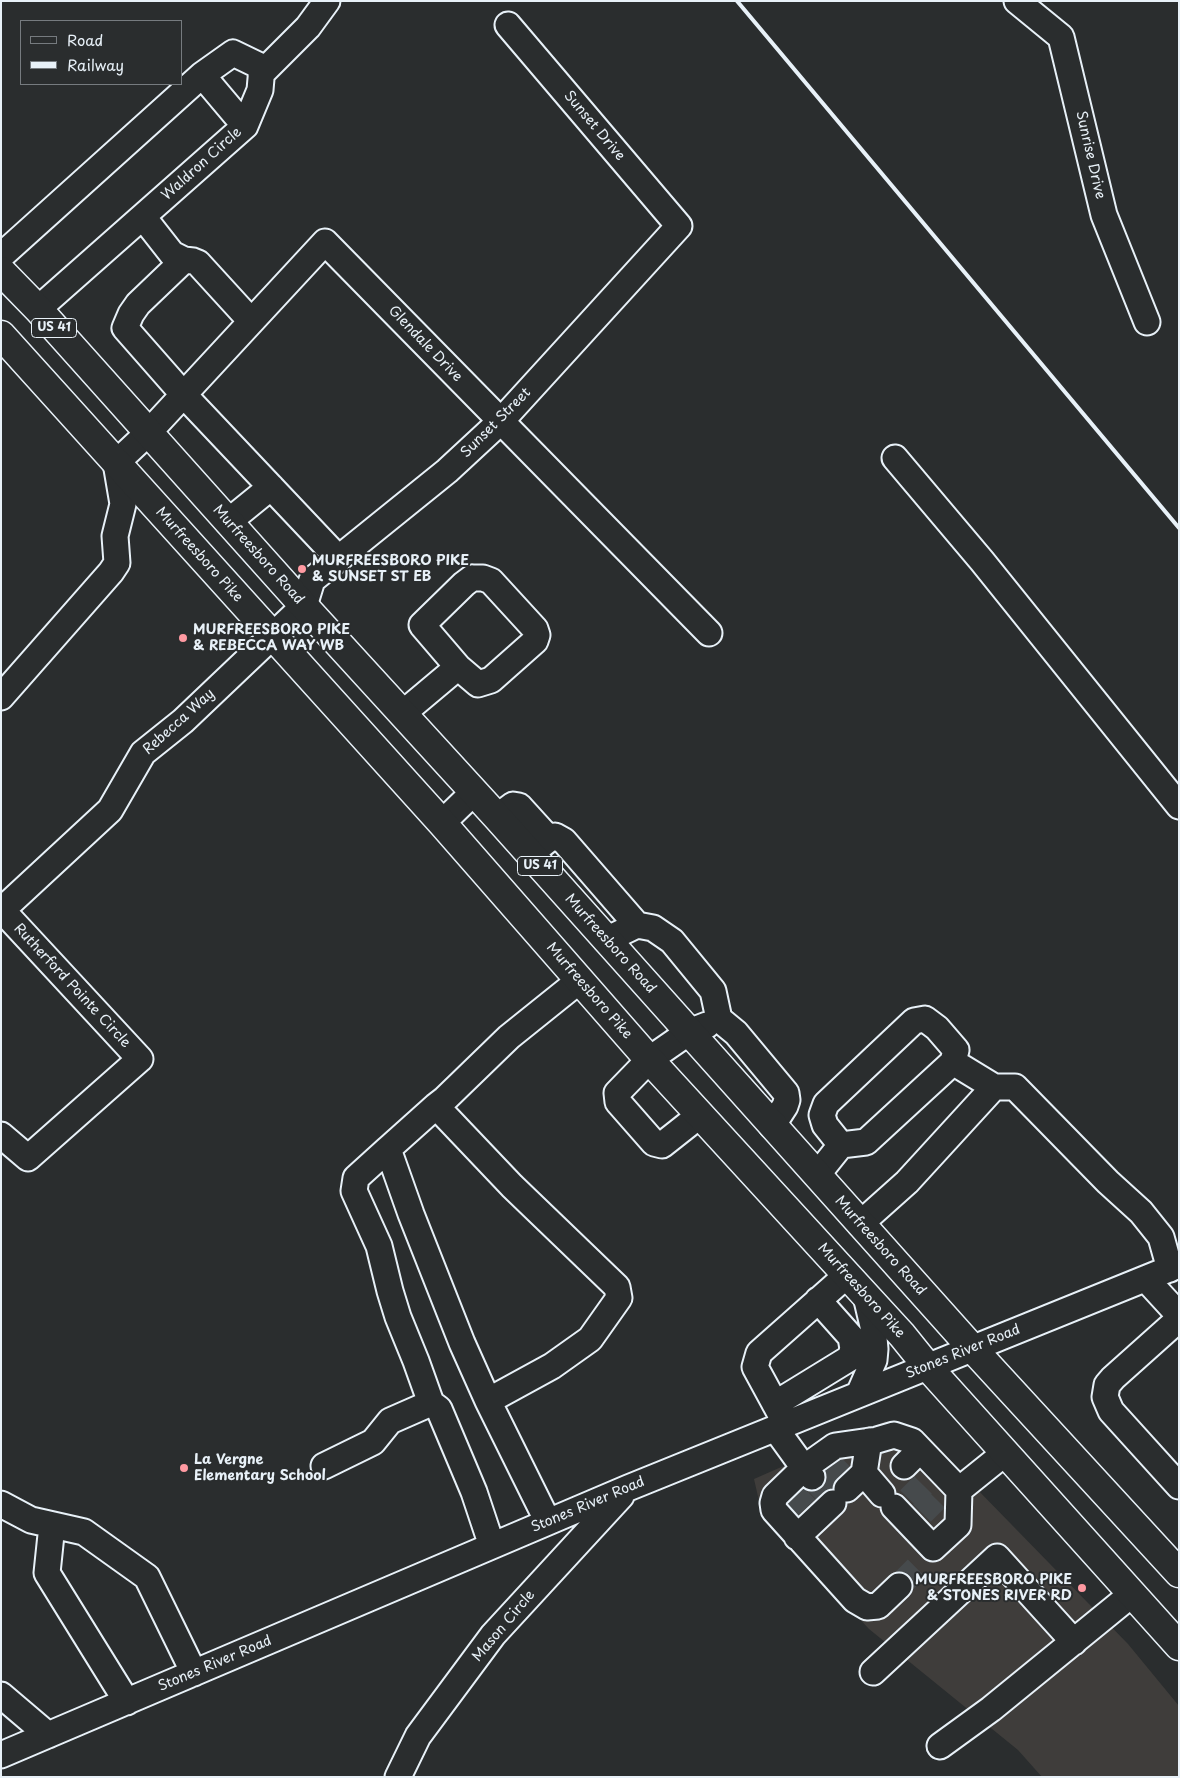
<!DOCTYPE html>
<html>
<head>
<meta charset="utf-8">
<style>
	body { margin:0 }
	#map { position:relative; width:1180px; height:1778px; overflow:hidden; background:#2a2d2e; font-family:"Playpen Sans",sans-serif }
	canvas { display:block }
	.frame { position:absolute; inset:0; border:2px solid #e8f1f8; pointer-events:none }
	.legend { position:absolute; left:20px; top:20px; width:162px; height:65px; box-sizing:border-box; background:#2a2d2e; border:1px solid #767b7f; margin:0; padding:6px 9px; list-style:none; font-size:15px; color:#e8f1f8 }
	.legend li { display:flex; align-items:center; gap:10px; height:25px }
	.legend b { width:25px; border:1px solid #767b7f }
</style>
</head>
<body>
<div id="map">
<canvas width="1180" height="1778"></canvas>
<div class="frame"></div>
<ul class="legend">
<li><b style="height:6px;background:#2a2d2e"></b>Road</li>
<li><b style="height:6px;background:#e8f1f8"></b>Railway</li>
</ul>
</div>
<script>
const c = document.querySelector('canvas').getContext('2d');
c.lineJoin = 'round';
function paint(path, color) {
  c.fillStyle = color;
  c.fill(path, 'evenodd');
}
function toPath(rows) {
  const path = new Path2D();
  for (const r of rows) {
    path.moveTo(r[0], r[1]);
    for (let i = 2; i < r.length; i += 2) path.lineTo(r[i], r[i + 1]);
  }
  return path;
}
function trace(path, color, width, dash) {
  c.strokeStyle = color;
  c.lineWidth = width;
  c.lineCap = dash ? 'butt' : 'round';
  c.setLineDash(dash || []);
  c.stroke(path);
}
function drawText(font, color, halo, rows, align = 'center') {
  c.font = font + ' "Playpen Sans",sans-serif';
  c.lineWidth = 4;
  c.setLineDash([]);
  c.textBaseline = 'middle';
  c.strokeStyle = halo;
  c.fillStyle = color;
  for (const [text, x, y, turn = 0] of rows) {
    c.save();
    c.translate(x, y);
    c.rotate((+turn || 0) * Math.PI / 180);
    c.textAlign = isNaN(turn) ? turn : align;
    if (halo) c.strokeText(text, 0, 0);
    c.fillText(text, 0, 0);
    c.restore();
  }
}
paint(toPath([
	[886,1421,914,1430,934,1445,1128,1644,1179,1706,1179,1777,1042,1777,1018,1750,869,1629,762,1514,754,1479]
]), '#3f3d3b');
trace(toPath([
	[828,1462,841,1475],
	[812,1477,835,1501],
	[794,1495,806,1508],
	[909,1499,923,1485],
	[922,1513,936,1499],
	[899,1586,920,1565]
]), '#464a4c', 25, [25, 12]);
const minor = toPath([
	[1017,1,1061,37,1104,215,1147,322],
	[261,74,308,27,327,1],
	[202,75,245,126],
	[143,217,172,254,184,260,193,261,198,263,251,321],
	[1,256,202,75,233,53,262,67,260,90,245,126,38,309],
	[184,260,138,304,131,314,125,328,183,394,339,559],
	[895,458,982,561,1179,806],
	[228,522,271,487],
	[472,578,483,578,491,581,535,629,537,635,535,641,491,680,478,684,458,667,422,625,464,584,472,578],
	[1,697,111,572,117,563,115,536,123,504,116,463,148,433,325,242,709,633],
	[402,714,458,667],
	[497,817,513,805,519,806,549,839],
	[442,823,474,792],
	[530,854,549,839,555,836,564,841,637,925],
	[1,909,140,1059,28,1158,1,1135],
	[2,910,110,810,143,753,183,721,304,606,312,580,447,471,501,421,679,226,508,25],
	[606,940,637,925,653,928,672,941,713,991,719,1019,736,1033,786,1093,787,1100,785,1106,772,1126],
	[436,1106,512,1186,617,1287,619,1298,590,1339,552,1366,488,1401,462,1343,411,1214,388,1149,436,1106,445,1099,509,1037,580,980],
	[700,1115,662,1145,654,1143,618,1102,617,1093,650,1059,689,1032,707,1025],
	[841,1145,825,1125,822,1115,826,1104,914,1021,925,1019,937,1028,956,1050,953,1062],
	[388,1149,356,1178,354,1191,379,1246,390,1291,398,1317,416,1361,431,1403,439,1409,474,1492,488,1534,494,1545],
	[817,1175,841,1145,866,1142,953,1062,994,1087,1015,1087,1108,1182,1141,1212,1161,1237,1170,1269],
	[860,1224,907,1182,994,1087],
	[1146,1279,1179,1315],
	[1179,1319,1113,1378,1107,1385,1105,1397,1111,1411,1179,1486],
	[859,1394,874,1360,875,1349,873,1326,866,1296],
	[488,1401,548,1522],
	[775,1404,850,1358,853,1349,851,1337,818,1300],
	[786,1424,755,1367,759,1353,847,1275],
	[775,1428,804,1468,835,1446,877,1440,894,1435,912,1441,959,1490,1005,1453],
	[324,1466,373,1442,390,1421,431,1403],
	[904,1466,920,1450],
	[864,1473,882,1494],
	[812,1477,804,1468,775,1496,773,1503,774,1510,855,1600,867,1607,878,1606,899,1586],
	[847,1489,864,1473,869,1441],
	[1,1504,31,1520,84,1532,147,1577,194,1673],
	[894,1507,933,1548,958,1525,959,1490],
	[52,1525,47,1573,127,1702],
	[797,1537,833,1503],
	[873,1672,997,1557,1074,1642],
	[1,1695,48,1735],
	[940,1746,991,1709,1132,1594],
	[1,1755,628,1488,1179,1265],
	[398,1777,418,1736,493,1635,621,1496]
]);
const major = toPath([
	[1,271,38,309,304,606,497,817,972,1348,1179,1573],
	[1,335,442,823,646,1056,902,1335,927,1366,1179,1646]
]);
trace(minor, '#e8f1f8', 29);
trace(major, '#e8f1f8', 31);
trace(minor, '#2a2d2e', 25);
trace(major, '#2a2d2e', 28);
trace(toPath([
	[737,1,1179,528]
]), '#e8f1f8', 4);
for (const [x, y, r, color] of [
	[302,569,5,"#ff9aa2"],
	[183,638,5,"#ff9aa2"],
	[184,1468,5,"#ff9aa2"],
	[1082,1588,5,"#ff9aa2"]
]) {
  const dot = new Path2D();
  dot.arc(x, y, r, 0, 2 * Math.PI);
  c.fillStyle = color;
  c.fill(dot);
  trace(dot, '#2a2d2e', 2);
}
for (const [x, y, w] of [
	[54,328,45],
	[540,866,45]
]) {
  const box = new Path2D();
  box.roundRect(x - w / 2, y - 9.5, w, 19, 4);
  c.fillStyle = '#2a2d2e';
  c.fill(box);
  trace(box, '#e8f1f8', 1);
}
drawText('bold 12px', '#e8f1f8', null, [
	["US 41",54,328],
	["US 41",540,866]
]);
drawText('14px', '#e8f1f8', '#2a2d2e', [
	["Sunset Drive",594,126,50],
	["Sunrise Drive",1090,155,77],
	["Waldron Circle",202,164,-42],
	["Glendale Drive",425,344,46],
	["Sunset Street",496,423,-45],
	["Murfreesboro Pike",199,555,48],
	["Murfreesboro Road",258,555,48],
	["Rebecca Way",179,722,-42],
	["Murfreesboro Road",610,944,48],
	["Rutherford Pointe Circle",72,986,47],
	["Murfreesboro Pike",589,991,49],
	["Murfreesboro Road",880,1246,48],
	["Murfreesboro Pike",861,1291,48],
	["Stones River Road",963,1352,-22],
	["Stones River Road",588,1505,-23],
	["Mason Circle",504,1626,-50],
	["Stones River Road",215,1664,-23]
]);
drawText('bold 14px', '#e8f1f8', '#2a2d2e', [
	["MURFREESBORO PIKE",312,561],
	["& SUNSET ST EB",312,577],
	["MURFREESBORO PIKE",193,630],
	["& REBECCA WAY WB",193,646],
	["La Vergne",194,1460],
	["Elementary School",194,1476],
	["MURFREESBORO PIKE",1072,1580,"right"],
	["& STONES RIVER RD",1072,1596,"right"]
], 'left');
</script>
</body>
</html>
